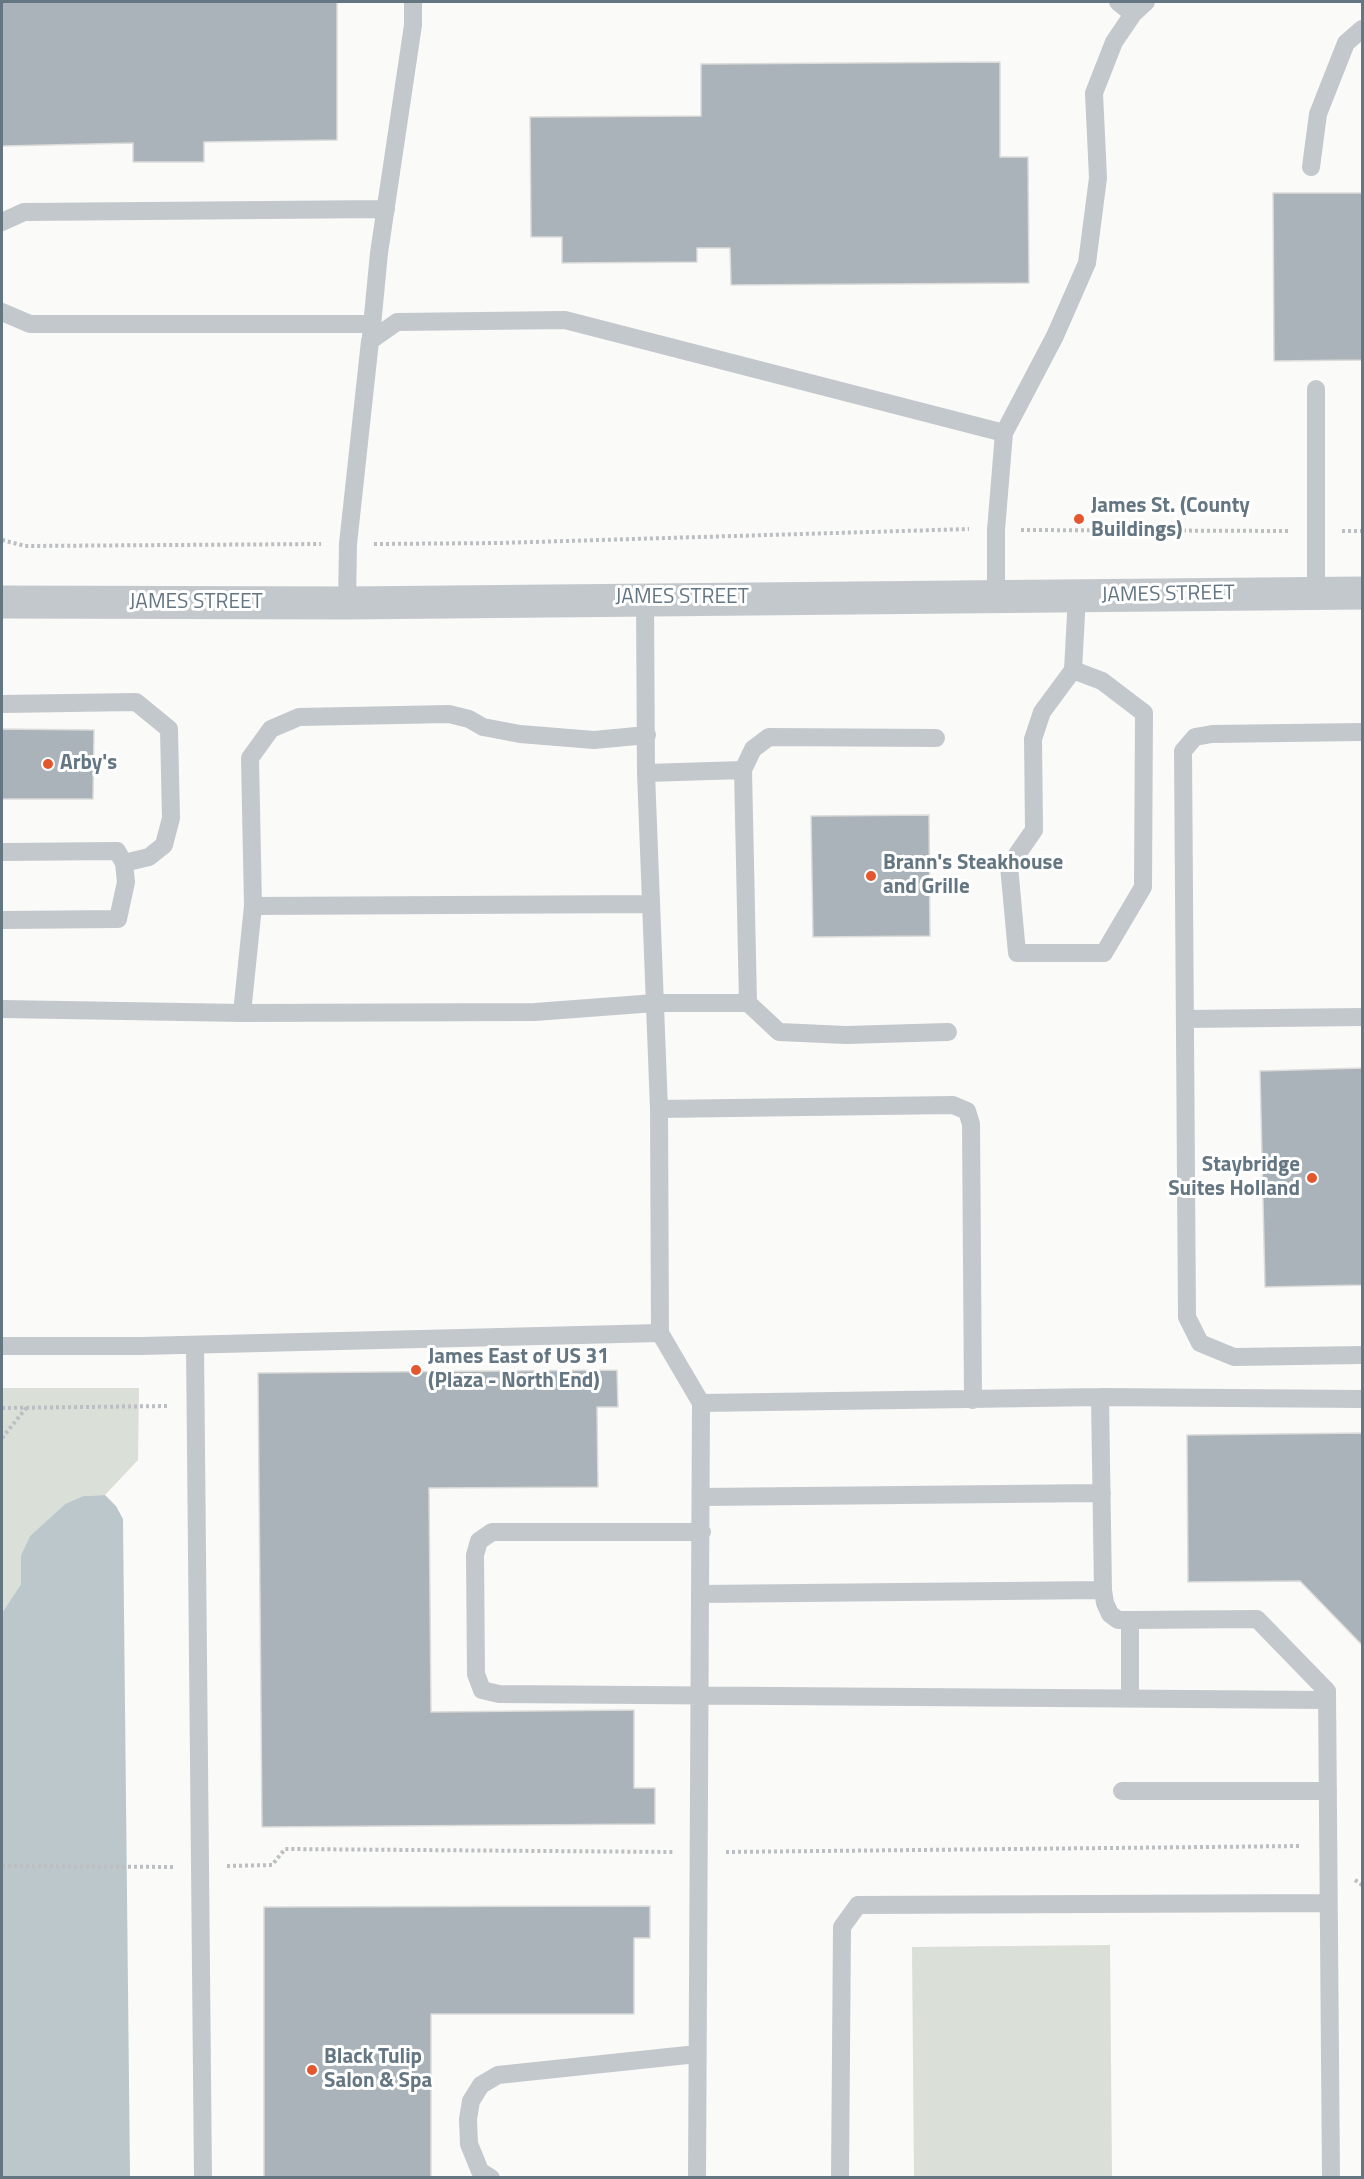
<!DOCTYPE html>
<html>
<head>
<meta charset="utf-8">
<style>
	body { margin:0 }
	#map { position:relative; width:1364px; height:2179px; overflow:hidden; background:#fafaf8; font-family:"Titillium Web",sans-serif }
	canvas { display:block }
	.frame { position:absolute; inset:0; border:3px solid #657683; pointer-events:none }
</style>
</head>
<body>
<div id="map">
<canvas width="1364" height="2179"></canvas>
<div class="frame"></div>
</div>
<script>
const c = document.querySelector('canvas').getContext('2d');
c.lineJoin = 'round';
function paint(path, color) {
  c.fillStyle = color;
  c.fill(path, 'evenodd');
}
function toPath(rows) {
  const path = new Path2D();
  for (const r of rows) {
    path.moveTo(r[0], r[1]);
    for (let i = 2; i < r.length; i += 2) path.lineTo(r[i], r[i + 1]);
  }
  return path;
}
function trace(path, color, width, dash) {
  c.strokeStyle = color;
  c.lineWidth = width;
  c.lineCap = dash ? 'butt' : 'round';
  c.setLineDash(dash || []);
  c.stroke(path);
}
function drawText(font, color, halo, rows, align = 'center') {
  c.font = font + ' "Titillium Web",sans-serif';
  c.lineWidth = 6;
  c.setLineDash([]);
  c.textBaseline = 'middle';
  c.strokeStyle = halo;
  c.fillStyle = color;
  for (const [text, x, y, turn = 0] of rows) {
    c.save();
    c.translate(x, y);
    c.rotate((+turn || 0) * Math.PI / 180);
    c.textAlign = isNaN(turn) ? turn : align;
    if (halo) c.strokeText(text, 0, 0);
    c.fillText(text, 0, 0);
    c.restore();
  }
}
paint(toPath([
	[2,1388,139,1388,138,1460,105,1495,83,1496,65,1504,30,1536,21,1555,21,1584,2,1613],
	[1110,1945,1112,2177,914,2177,912,1947]
]), '#dadfd7');
paint(toPath([
	[105,1495,116,1506,123,1519,130,2177,2,2177,2,1613,21,1584,21,1555,30,1536,65,1504,83,1496]
]), '#bbc7cb');
const building = toPath([
	[2,2,337,2,337,140,204,142,204,162,133,162,133,143,2,146,2,2],
	[1000,62,1000,157,1028,157,1029,283,731,285,730,248,697,248,697,262,562,263,562,237,531,237,530,117,701,116,701,64,1000,62],
	[1273,193,1362,193,1362,360,1274,361,1273,193],
	[2,729,94,730,93,799,2,799,2,729],
	[929,815,930,936,813,937,811,816,929,815],
	[1362,1068,1362,1285,1265,1287,1260,1071,1362,1068],
	[617,1370,618,1407,597,1407,598,1487,429,1488,431,1712,634,1710,634,1788,655,1788,655,1824,262,1827,258,1373,617,1370],
	[1362,1433,1362,1645,1300,1581,1188,1582,1187,1435,1362,1433],
	[650,1906,650,1938,634,1938,634,2014,431,2014,431,2178,264,2178,264,1907,650,1906]
]);
paint(building, '#aab3b9');
trace(building, '#dcdcda', 1.5);
trace(toPath([
	[1021,530,1290,531],
	[1342,531,1362,531],
	[2,540,25,546,321,544],
	[374,544,499,543,969,529],
	[2,1408,169,1406],
	[2,1438,27,1407],
	[726,1852,1301,1846],
	[2,1866,175,1867],
	[227,1866,272,1865,285,1849,674,1852],
	[1355,1880,1362,1885]
]), '#bbbfc2', 4, [3, 3]);
trace(toPath([
	[1118,2,1133,14],
	[1311,167,1318,114,1346,43,1362,29],
	[2,222,24,212,386,209],
	[2,312,30,324,372,324],
	[371,336,379,253,413,25,413,2],
	[1316,389,1316,593],
	[996,596,996,530,1004,433,1055,336,1087,263,1098,178,1094,93,1114,42,1133,14,1146,2],
	[347,603,348,544,370,341,397,322,565,320,1004,433],
	[1073,670,1102,681,1144,713,1143,887,1104,953,1017,953,1009,866,1034,830,1033,739,1042,712,1073,670,1077,596],
	[2,704,136,702,169,729,171,818,164,845,149,857,124,863],
	[1362,732,1212,734,1195,737,1183,751,1187,1317,1200,1343,1234,1357,1362,1355],
	[646,773,743,770,753,749,769,737,936,738],
	[2,852,117,851,124,863,126,882,118,919,2,920],
	[253,906,651,904],
	[748,1003,779,1032,846,1035,948,1032],
	[2,1009,242,1013,535,1012,655,1003,748,1003,743,770],
	[242,1013,253,906,250,758,271,729,299,717,449,714,469,719,483,727,520,734,594,740,647,735],
	[1185,1019,1362,1017],
	[659,1109,953,1105,967,1111,971,1124,973,1400],
	[660,1333,701,1403,1100,1397,1362,1399],
	[195,1345,203,2178],
	[2,1346,141,1346,660,1333,659,1109,646,773,645,598],
	[1100,1397,1103,1590,1105,1603,1110,1614,1118,1620,1130,1620,1257,1619,1327,1691,1331,2178],
	[702,1497,1102,1493],
	[702,1532,492,1532,479,1541,475,1555,476,1674,482,1690,499,1694,1327,1700],
	[702,1594,1103,1590],
	[1130,1698,1130,1620],
	[1122,1791,1328,1791],
	[491,2178,480,2171,469,2144,468,2119,471,2101,481,2085,498,2075,697,2054],
	[697,2178,701,1403],
	[840,2178,842,1927,858,1905,1328,1903]
]), '#c3c8cc', 18);
trace(toPath([
	[2,602,347,603,1362,593]
]), '#c3c8cc', 33);
for (const [x, y, r, color] of [
	[1079,519,6,"#e4572e"],
	[48,764,6,"#e4572e"],
	[871,876,6,"#e4572e"],
	[1312,1178,6,"#e4572e"],
	[416,1370,6,"#e4572e"],
	[312,2070,6,"#e4572e"]
]) {
  const dot = new Path2D();
  dot.arc(x, y, r, 0, 2 * Math.PI);
  c.fillStyle = color;
  c.fill(dot);
  trace(dot, '#fff', 2);
}
drawText('bold 21px', '#657683', '#fff', [
	["James St. (County",1091,507],
	["Buildings)",1091,531],
	["Arby's",60,764],
	["Brann's Steakhouse",883,864],
	["and Grille",883,888],
	["Staybridge",1300,1166,"right"],
	["Suites Holland",1300,1190,"right"],
	["James East of US 31",428,1358],
	["(Plaza - North End)",428,1382],
	["Black Tulip",324,2058],
	["Salon & Spa",324,2082]
], 'left');
drawText('21px', '#657683', '#fff', [
	["JAMES STREET",1168,595,-1],
	["JAMES STREET",682,598],
	["JAMES STREET",196,603]
]);
</script>
</body>
</html>
